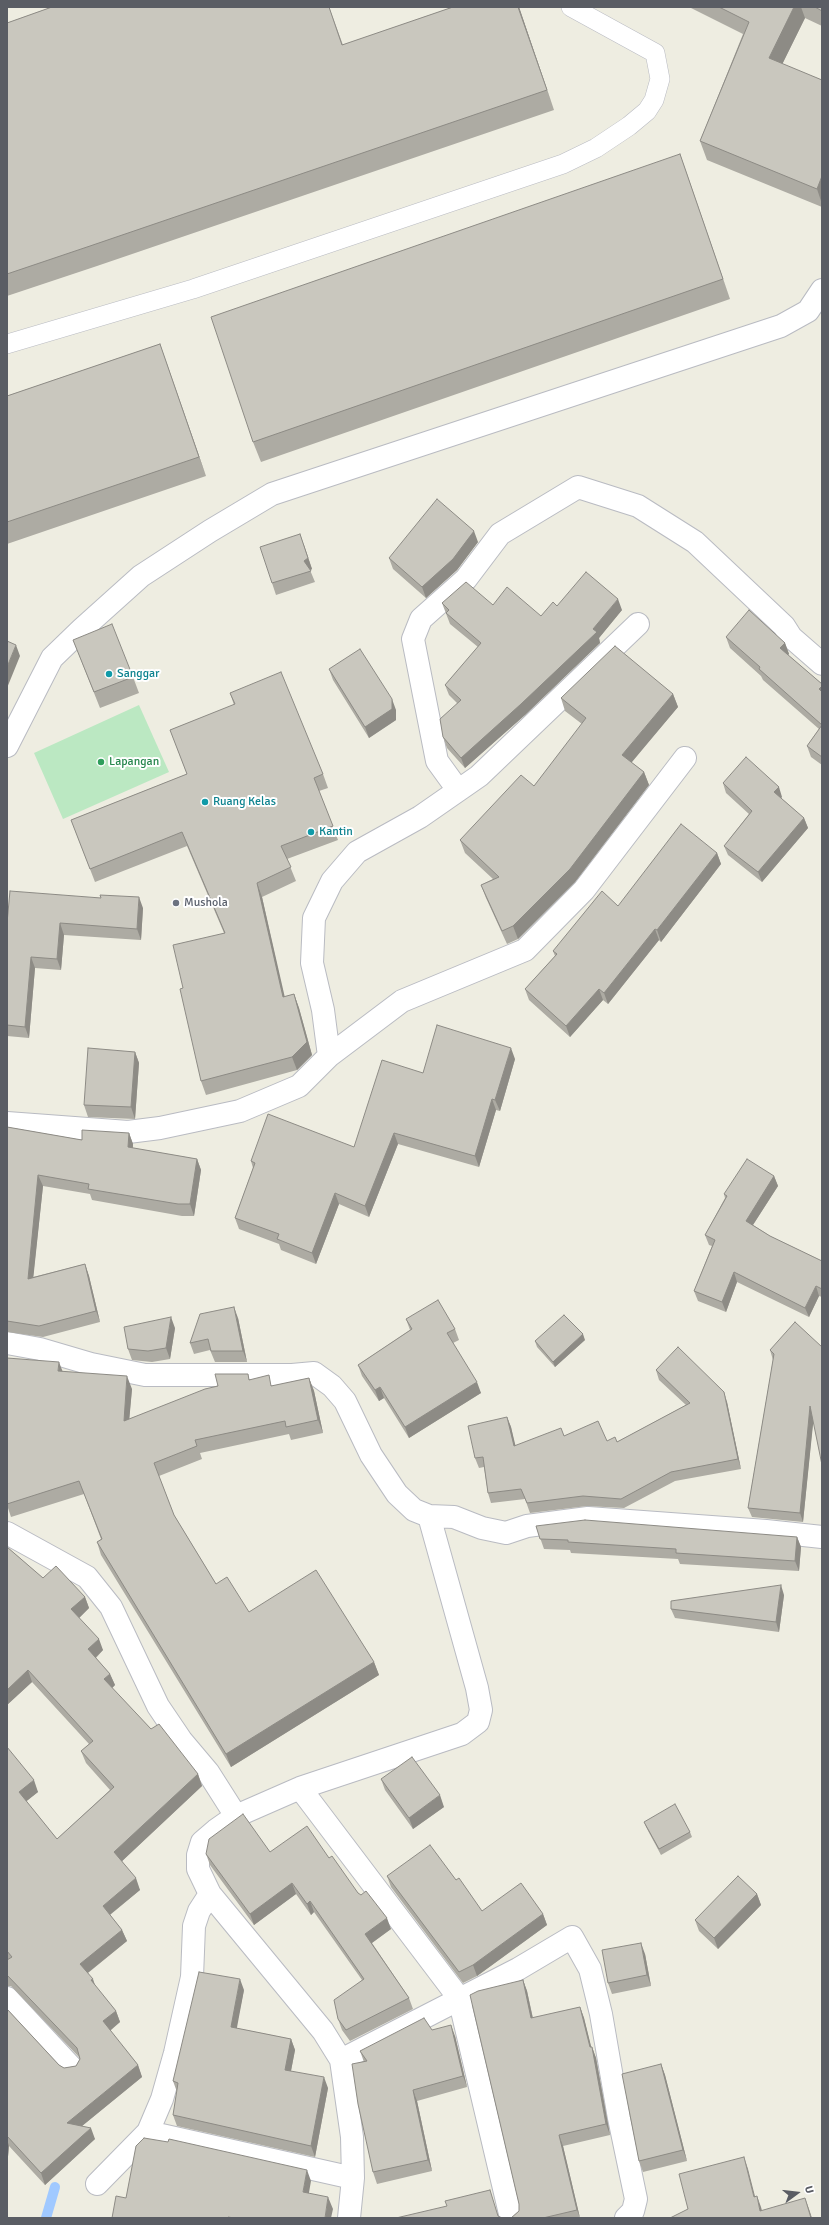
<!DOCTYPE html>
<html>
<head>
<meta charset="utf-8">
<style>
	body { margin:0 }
	#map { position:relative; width:829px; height:2225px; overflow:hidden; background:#eeede1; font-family:Signika,sans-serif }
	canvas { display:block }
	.frame { position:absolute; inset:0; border:8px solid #5a5d64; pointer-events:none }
	.north { position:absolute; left:777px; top:2173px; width:40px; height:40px; -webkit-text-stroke:3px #fff; paint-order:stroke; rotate:75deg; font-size:11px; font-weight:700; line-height:16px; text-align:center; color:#5a5d64 }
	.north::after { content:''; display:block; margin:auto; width:14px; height:18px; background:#5a5d64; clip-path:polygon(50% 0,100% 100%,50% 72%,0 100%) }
</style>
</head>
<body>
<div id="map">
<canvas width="829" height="2225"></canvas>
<div class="frame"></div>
<div class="north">U</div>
</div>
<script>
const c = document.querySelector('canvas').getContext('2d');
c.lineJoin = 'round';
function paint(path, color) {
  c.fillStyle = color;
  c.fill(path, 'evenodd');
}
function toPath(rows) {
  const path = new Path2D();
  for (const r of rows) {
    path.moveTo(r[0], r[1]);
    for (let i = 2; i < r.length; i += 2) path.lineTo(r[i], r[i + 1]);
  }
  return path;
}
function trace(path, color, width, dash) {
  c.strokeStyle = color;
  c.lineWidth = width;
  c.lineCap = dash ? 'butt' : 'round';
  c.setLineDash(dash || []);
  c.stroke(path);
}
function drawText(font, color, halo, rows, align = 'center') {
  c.font = font + ' Signika,sans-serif';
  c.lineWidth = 4;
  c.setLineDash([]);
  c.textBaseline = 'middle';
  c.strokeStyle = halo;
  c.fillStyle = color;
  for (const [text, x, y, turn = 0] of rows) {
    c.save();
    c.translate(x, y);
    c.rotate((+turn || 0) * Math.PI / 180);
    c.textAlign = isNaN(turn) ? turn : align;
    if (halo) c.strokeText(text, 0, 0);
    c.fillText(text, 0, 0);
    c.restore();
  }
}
paint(toPath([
	[139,705,169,772,63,819,34,753]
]), '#bbe8c2');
trace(toPath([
	[46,2218,55,2187]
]), '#a0c9ff', 10);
const service = toPath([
	[7,344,193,289,563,164,596,148,629,126,647,111,654,100,660,79,655,53,571,7]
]);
const minor = toPath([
	[7,746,52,658,82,629,141,576,210,531,272,494,781,326,808,311,822,290],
	[458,790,437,761,413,639,421,619,466,579,500,534,578,487,638,506,695,542,784,626,791,637,822,664],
	[329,1056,402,1001,525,950,584,890,685,758],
	[7,1123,128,1132,160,1128,240,1111,299,1086,329,1056,323,1010,312,963,314,918,332,881,357,852,420,817,479,776,638,624],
	[7,1343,40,1349,91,1364,145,1375,292,1375,314,1373,332,1386,345,1401,371,1455,397,1494,414,1510,429,1516,454,1517,482,1528,506,1533,527,1526,588,1518,766,1531,822,1537],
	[7,1533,87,1577,111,1607,158,1706,181,1740,208,1772,236,1816],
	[300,1788,459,1998,511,2218],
	[7,1998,72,2068],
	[341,2060,518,1969,572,1937,590,1969,601,2014,619,2118,636,2199,633,2211,626,2218],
	[148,2132,353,2178],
	[97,2184,148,2132,162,2099,175,2053,192,1977,194,1926,199,1911,210,1894],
	[349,2218,353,2178,352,2137,341,2060,323,2031,210,1894,198,1869,198,1855,202,1842,216,1830,236,1816,300,1788,462,1734,478,1722,481,1710,477,1688,429,1516]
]);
trace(service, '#b9bbc2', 20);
trace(minor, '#b9bbc2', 24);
trace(service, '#fff', 19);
trace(minor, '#fff', 22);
paint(toPath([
	[52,7,329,7,343,45,453,7,519,7,554,110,97,266,7,296,7,23],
	[689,7,822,7,822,26,805,18,782,64,822,80,822,207,707,160,700,141,743,34],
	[680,154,730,299,261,462,253,442],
	[160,344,206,476,7,544,7,396],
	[478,542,457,570,426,598,393,569,389,558],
	[304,545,312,569,310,570,315,582,276,595,272,583],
	[442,603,493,605,541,616,557,606,622,610,599,638,600,643,525,715,465,768,447,748,443,737,457,703,449,695,445,685,478,647,450,624],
	[726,637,785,643,789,654,788,655,822,684,822,765,811,757,807,746,819,729,763,680,761,676,730,648],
	[73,640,133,677,139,693,100,708],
	[329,669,396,710,396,720,369,738,333,680],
	[230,693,323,774,328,788,319,791,338,840,287,859,296,881,262,897,284,997,294,994,299,1008,312,1055,297,1070,206,1095,201,1081,183,988,224,933,187,846,95,882,71,820,187,774,170,730,234,705],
	[673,694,678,707,631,762,644,772,649,785,575,882,518,939,507,944,486,898,481,885,493,879,465,853,460,840,534,786,582,724,565,711,561,698],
	[723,783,782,797,781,798,804,818,808,828,762,882,728,855,724,846,749,814,726,793],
	[717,853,721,864,661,942,659,940,608,1004,603,1000,570,1037,529,1000,525,989,555,956,553,951,618,906],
	[143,908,141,940,64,935,61,970,35,968,29,1038,7,1036,7,923],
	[135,1052,139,1063,135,1119,88,1117,84,1105],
	[515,1059,500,1111,496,1110,479,1167,398,1144,369,1217,339,1204,316,1264,281,1250,279,1244,239,1229,235,1218,253,1168,251,1161,354,1147,423,1073],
	[7,1127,82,1140,129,1133,133,1144,133,1148,197,1159,201,1170,194,1216,182,1216,92,1200,90,1194,43,1186,33,1277,85,1264,89,1276,100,1322,43,1337,7,1332],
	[774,1176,778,1186,753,1225,770,1236,822,1261,822,1297,819,1296,809,1317,737,1282,726,1312,698,1301,694,1291,712,1246,709,1245,705,1235,725,1198,724,1194],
	[238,1318,247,1362,215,1362,210,1350,194,1354,190,1343],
	[406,1319,455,1329,459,1340,453,1343,481,1393,409,1438,384,1398,379,1401,362,1376,358,1365,410,1330],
	[175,1328,170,1359,152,1362,132,1360,128,1349],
	[585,1340,555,1367,537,1347,535,1341],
	[822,1347,813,1421,803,1522,752,1517,748,1508,773,1360,770,1350],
	[7,1358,132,1389,129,1419,248,1374,249,1379,273,1386,309,1378,314,1391,323,1433,291,1440,289,1434,200,1453,202,1459,159,1476,174,1515,216,1584,249,1612,374,1662,379,1675,231,1767,101,1555,97,1542,101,1539,84,1494,11,1517,7,1505],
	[656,1370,727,1402,741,1469,675,1481,624,1508,587,1506,530,1513,525,1499,491,1503,488,1493,484,1467,479,1468,475,1458,507,1417,511,1427,515,1446,564,1436,617,1442,686,1405,659,1380],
	[536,1526,797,1537,801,1547,799,1571,680,1564,678,1559,571,1553,570,1550,544,1549],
	[7,1547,43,1578,85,1597,89,1608,79,1618,103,1650,96,1658,110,1674,115,1685,112,1688,151,1729,198,1774,202,1786,122,1861,140,1890,110,1915,122,1930,127,1941,88,1973,95,1986,116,2011,120,2022,110,2031,138,2065,142,2077,82,2126,95,2139,45,2185,9,2146,7,2167,7,2009,59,2065,64,2068,76,2066,80,2059,79,2057,11,1986,7,1986,7,1960,8,1959,7,1957,7,1747,38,1792,26,1801,57,1839,110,1790,86,1763,81,1751,89,1744,32,1682,7,1705],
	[784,1595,779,1632,675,1618,671,1609],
	[381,1779,444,1807,413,1829,385,1790],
	[644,1822,690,1832,692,1837,661,1855,646,1827],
	[270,1852,329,1858,358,1893,391,1929,372,1943,409,1998,413,2009,350,2041,342,2030,338,2019,362,1980,314,1912,311,1915,296,1894,254,1925,210,1865,206,1854],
	[387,1876,456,1880,482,1911,543,1914,547,1925,477,1976,463,1983,391,1887],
	[757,1894,761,1905,718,1949,699,1931,695,1920],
	[645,1954,651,1986,612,1994,608,1983],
	[523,1980,527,1991,533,2018,580,2007,584,2018,591,2047,592,2047,596,2058,610,2135,563,2146,580,2218,511,2218,519,2211],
	[244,1990,236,2028,291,2039,295,2050,291,2071,328,2088,315,2157,177,2126,173,2115,177,2092,173,2081],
	[432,2030,455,2036,467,2087,417,2101,432,2171,377,2184,373,2172,364,2062,360,2051],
	[661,2064,665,2075,687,2161,643,2172,639,2161]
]), '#adaba3');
paint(toPath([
	[518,7,519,7,554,110,547,90],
	[794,7,801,7,805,18,776,77,769,58],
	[680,154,687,174,730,299,723,279],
	[822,176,822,204,817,189],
	[160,344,167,364,206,476,199,457],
	[474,531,478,542,457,570,426,598,422,587],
	[300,534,312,569,308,572,304,561],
	[618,599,622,610,599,638,600,643,525,715,465,768,461,758,593,629],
	[785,643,789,654,784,659,780,648],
	[16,645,20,656,7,688,7,667],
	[822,686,822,699,819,689],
	[673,694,678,707,627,768,622,755],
	[392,699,396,710,396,720,369,738,365,727],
	[644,772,649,785,575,882,518,939,513,926],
	[779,787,782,797,777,802,774,792],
	[804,818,808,828,762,882,758,872],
	[717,853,721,864,661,942,657,930],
	[257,883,262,897,288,1011,283,997],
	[139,897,143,908,141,940,137,929],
	[60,923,64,935,61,970,57,959],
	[655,929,659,940,608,1004,604,993],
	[31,957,35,968,29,1038,25,1027],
	[599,989,603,1000,570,1037,566,1026],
	[294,994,299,1008,312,1055,297,1070,292,1057],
	[511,1048,515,1059,500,1111,495,1100],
	[135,1052,139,1063,135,1119,131,1107],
	[492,1099,496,1110,479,1167,475,1156],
	[129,1133,133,1144,132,1158,128,1147],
	[394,1133,398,1144,369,1217,365,1206],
	[197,1159,201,1170,194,1216,190,1204],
	[38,1175,43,1186,32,1290,28,1279],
	[774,1176,778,1186,749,1231,746,1221],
	[335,1193,339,1204,316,1264,312,1253],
	[85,1264,89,1276,100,1322,96,1311],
	[734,1272,737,1282,726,1312,722,1302],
	[816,1286,819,1296,809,1317,805,1308],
	[234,1307,238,1318,247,1362,243,1351],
	[171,1317,175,1328,170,1359,166,1348],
	[583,1334,585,1340,555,1367,553,1362],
	[59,1362,64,1375,58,1371],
	[127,1376,132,1389,128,1434,124,1421],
	[309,1378,314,1391,323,1433,318,1420],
	[477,1382,481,1393,409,1438,405,1427],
	[380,1387,384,1398,379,1401,375,1390],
	[724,1392,727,1402,741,1469,738,1459],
	[810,1406,814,1415,803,1522,800,1513],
	[507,1417,511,1427,518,1456,514,1446],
	[797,1537,801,1547,799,1571,795,1561],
	[781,1585,784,1595,779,1632,776,1622],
	[85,1597,89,1608,76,1621,71,1609],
	[99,1639,103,1650,92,1661,88,1649],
	[374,1662,379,1675,231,1767,226,1754],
	[28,1670,32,1682,7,1705,7,1690],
	[110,1674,115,1685,109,1691,104,1679],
	[198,1774,202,1786,119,1864,114,1852],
	[34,1780,38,1792,23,1804,19,1792],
	[440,1795,444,1807,413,1829,409,1818],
	[136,1878,140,1890,107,1917,103,1906],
	[292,1883,296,1894,254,1925,250,1914],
	[757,1894,761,1905,718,1949,714,1938],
	[310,1901,314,1912,311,1915,307,1904],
	[543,1914,547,1925,477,1976,473,1965],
	[387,1918,391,1929,369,1945,365,1934],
	[122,1930,127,1941,85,1975,80,1964],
	[641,1943,645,1954,651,1986,647,1975],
	[93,1979,97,1991,91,1980],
	[240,1979,244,1990,235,2038,231,2027],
	[523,1980,527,1991,535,2029,531,2018],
	[580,2007,584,2018,594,2058,590,2047],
	[116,2011,120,2022,107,2033,103,2021],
	[451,2025,455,2036,467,2087,463,2076],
	[291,2039,295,2050,289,2081,285,2070],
	[592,2047,596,2058,610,2135,606,2124],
	[661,2064,665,2075,687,2161,683,2150],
	[138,2065,142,2077,71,2135,67,2123],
	[324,2077,328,2088,315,2157,311,2146],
	[413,2090,417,2101,432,2171,428,2160],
	[91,2128,95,2139,45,2185,41,2173],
	[559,2135,563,2146,580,2218,577,2210],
	[7,2139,9,2146,7,2167],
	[744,2157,748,2169,758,2208,754,2197],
	[307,2170,311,2181,307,2204,303,2192],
	[757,2196,761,2207,764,2218,760,2211],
	[328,2197,333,2209,331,2218,325,2218],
	[805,2198,809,2209,812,2218,811,2218]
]), '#8d8b85');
const building = toPath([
	[52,7,329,7,342,45,453,7,518,7,547,90,90,246,7,274,7,23,52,7],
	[719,7,794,7,769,58,822,80,822,176,817,189,700,141,749,22,719,7],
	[815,7,822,7,822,11,815,7],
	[680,154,723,279,253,442,211,317,680,154],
	[160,344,199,457,7,522,7,396,160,344],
	[437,499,474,531,453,559,422,587,389,558,437,499],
	[300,534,308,558,304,561,311,571,272,583,260,547,300,534],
	[586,572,618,599,593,629,597,632,521,704,461,758,443,737,440,719,461,700,445,685,481,643,446,613,449,610,442,603,466,582,493,605,507,587,541,616,553,602,557,606,586,572],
	[749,610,785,643,780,648,822,684,822,686,819,689,822,692,822,725,759,669,760,667,726,637,749,610],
	[112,624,133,677,94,692,73,640,112,624],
	[7,641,16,645,7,667,7,641],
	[615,646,673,694,622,755,644,772,570,869,513,926,502,931,481,885,499,877,460,840,521,775,534,786,586,718,561,698,615,646],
	[360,649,392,699,392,709,365,727,329,669,360,649],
	[281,672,323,774,314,778,333,826,281,846,291,867,257,883,283,997,294,994,307,1042,292,1057,201,1081,180,989,183,988,173,945,225,933,182,832,90,869,71,820,187,774,170,730,235,704,230,693,281,672],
	[822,725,822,757,807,746,822,725],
	[746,757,779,787,774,792,804,818,758,872,724,846,752,811,723,783,746,757],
	[681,824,717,853,657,930,655,929,604,993,599,989,566,1026,525,989,557,954,553,951,602,891,618,906,681,824],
	[10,891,101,898,100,895,139,897,137,929,60,923,57,959,31,957,25,1027,7,1025,7,923,10,891],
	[437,1025,511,1048,495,1100,492,1099,475,1156,394,1133,365,1206,335,1193,312,1253,277,1239,279,1234,235,1218,255,1163,251,1161,268,1114,354,1147,382,1060,423,1073,437,1025],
	[88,1048,135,1052,131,1107,84,1105,88,1048],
	[7,1127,82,1140,82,1130,129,1133,128,1147,197,1159,190,1204,178,1204,88,1189,89,1184,38,1175,28,1279,85,1264,96,1311,39,1326,7,1321,7,1127],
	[747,1159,774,1176,746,1221,770,1236,822,1261,822,1289,816,1286,805,1308,734,1272,722,1302,694,1291,715,1240,705,1235,727,1196,724,1194,747,1159],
	[438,1300,455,1329,447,1333,477,1382,405,1427,380,1387,375,1390,358,1365,412,1329,406,1319,438,1300],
	[234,1307,243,1351,211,1351,208,1339,190,1343,200,1314,234,1307],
	[564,1315,583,1334,553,1362,535,1341,564,1315],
	[171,1317,166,1348,148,1351,128,1349,124,1327,171,1317],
	[795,1322,822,1347,822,1465,810,1406,800,1513,748,1508,774,1354,770,1350,795,1322],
	[678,1347,724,1392,738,1459,671,1472,621,1499,583,1496,527,1503,521,1489,488,1493,483,1457,475,1458,468,1426,507,1417,514,1446,561,1428,564,1436,598,1421,607,1441,615,1437,617,1442,690,1403,656,1370,678,1347],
	[7,1358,59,1362,58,1371,127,1376,124,1421,205,1389,218,1386,215,1374,248,1374,249,1380,269,1375,271,1386,309,1378,318,1420,286,1427,285,1421,195,1440,197,1446,154,1463,174,1515,216,1584,227,1577,249,1612,316,1570,374,1662,226,1754,97,1542,102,1539,79,1481,7,1504,7,1358],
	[585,1520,797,1537,795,1561,676,1553,676,1549,568,1542,568,1540,540,1539,536,1526,585,1520],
	[7,1547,43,1578,56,1566,85,1597,71,1609,99,1639,88,1649,110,1674,104,1679,151,1729,159,1724,198,1774,114,1852,136,1878,103,1906,122,1930,80,1964,93,1979,91,1980,116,2011,103,2021,138,2065,67,2123,91,2128,41,2173,7,2136,7,2009,59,2065,64,2068,76,2066,80,2059,77,2048,7,1975,7,1960,12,1957,7,1951,7,1747,34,1780,19,1792,57,1839,114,1787,81,1751,93,1741,28,1670,7,1690,7,1547],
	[781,1585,776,1622,671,1609,671,1601,781,1585],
	[412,1757,440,1795,409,1818,381,1779,412,1757],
	[675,1804,690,1832,659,1849,644,1822,675,1804],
	[243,1814,270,1852,307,1826,329,1858,332,1856,358,1893,361,1895,366,1891,387,1918,365,1934,409,1998,346,2030,338,2019,334,2000,364,1979,310,1901,307,1904,292,1883,250,1914,206,1854,209,1839,243,1814],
	[430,1845,456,1880,459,1878,482,1911,521,1883,543,1914,473,1965,459,1972,387,1876,430,1845],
	[738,1876,757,1894,714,1938,695,1920,738,1876],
	[641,1943,647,1975,608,1983,602,1950,641,1943],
	[199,1972,240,1979,231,2027,291,2039,285,2070,324,2077,311,2146,173,2115,178,2083,173,2081,199,1972],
	[523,1980,531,2018,580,2007,590,2047,592,2047,606,2124,559,2135,577,2210,543,2218,511,2218,519,2211,519,2204,470,1995,478,1991,523,1980],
	[424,2018,432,2030,451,2025,463,2076,413,2090,428,2160,373,2172,358,2104,352,2064,367,2061,360,2051,424,2018],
	[661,2064,683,2150,639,2161,622,2074,661,2064],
	[144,2138,168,2142,169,2139,307,2170,303,2192,328,2197,325,2218,234,2218,228,2217,228,2218,112,2218,116,2196,126,2198,136,2146,144,2138],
	[744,2157,754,2197,757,2196,760,2211,805,2198,811,2218,670,2218,688,2209,679,2174,744,2157],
	[490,2190,498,2216,502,2218,396,2218,447,2206,445,2201,490,2190]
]);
paint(building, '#c9c7be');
trace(building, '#8d8b85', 1);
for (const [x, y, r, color] of [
	[109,674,4,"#0f9aa8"],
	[101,762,4,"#2e9e5b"],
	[205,802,4,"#0f9aa8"],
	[311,832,4,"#0f9aa8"],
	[176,903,4,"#6b7280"]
]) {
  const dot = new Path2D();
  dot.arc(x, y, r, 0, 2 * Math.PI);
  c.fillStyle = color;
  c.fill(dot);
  trace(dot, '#fff', 1.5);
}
drawText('12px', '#0d838f', '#fff', [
	["Sanggar",117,674],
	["Ruang Kelas",213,802],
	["Kantin",319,832]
], 'left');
drawText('12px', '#27864d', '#fff', [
	["Lapangan",109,762]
], 'left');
drawText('12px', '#5b616d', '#fff', [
	["Mushola",184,903]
], 'left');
</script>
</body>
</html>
